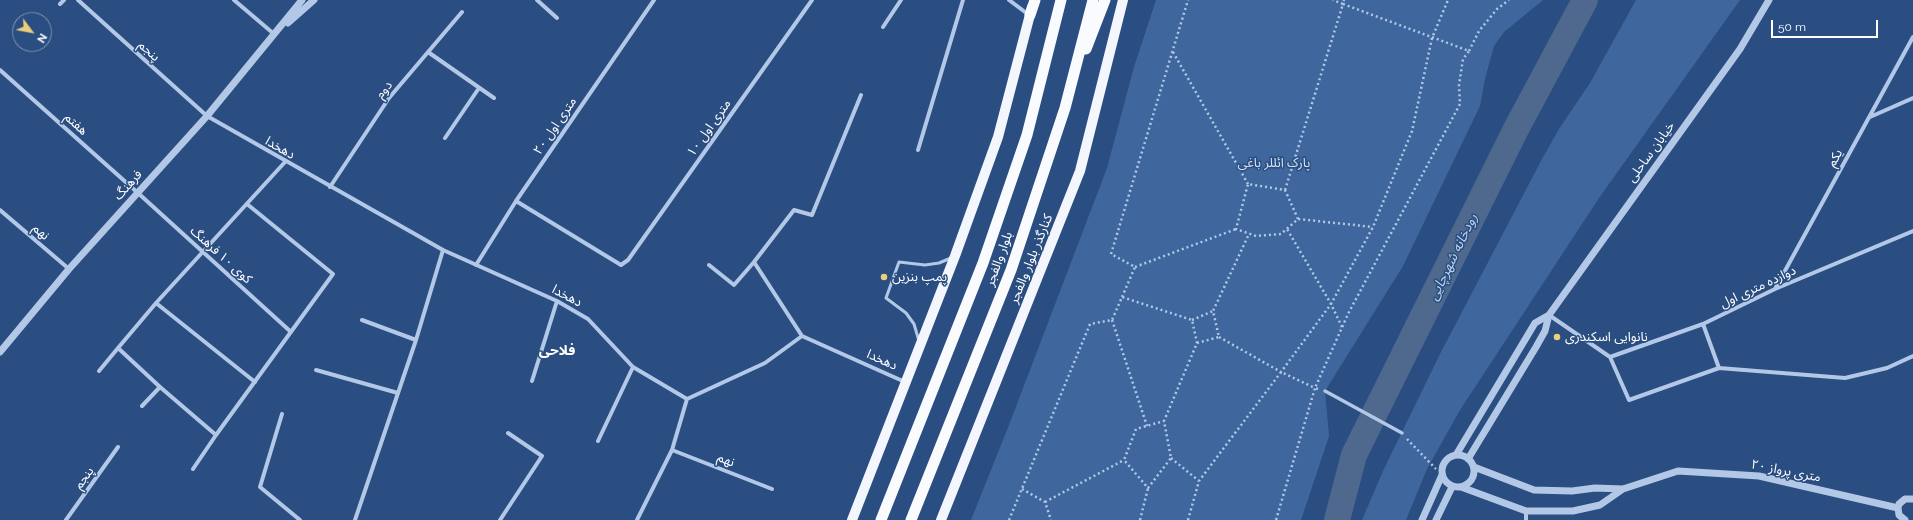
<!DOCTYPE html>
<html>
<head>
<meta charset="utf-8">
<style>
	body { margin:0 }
	#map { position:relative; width:1913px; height:520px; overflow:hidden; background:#2a4e81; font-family:Raleway,sans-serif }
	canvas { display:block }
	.north { position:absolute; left:12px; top:12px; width:40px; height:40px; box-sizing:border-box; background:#2a4e81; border:1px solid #7f95b3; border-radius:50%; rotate:122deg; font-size:11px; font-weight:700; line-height:16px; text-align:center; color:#fff }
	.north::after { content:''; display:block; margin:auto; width:14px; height:18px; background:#ecce7a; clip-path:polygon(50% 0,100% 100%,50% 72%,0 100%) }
	.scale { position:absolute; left:1771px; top:20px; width:107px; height:18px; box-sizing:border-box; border:2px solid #fff; border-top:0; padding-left:5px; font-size:12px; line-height:14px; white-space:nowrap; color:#fff; -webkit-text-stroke:3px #2a4e81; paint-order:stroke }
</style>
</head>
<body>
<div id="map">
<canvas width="1913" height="520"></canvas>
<div class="north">N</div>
<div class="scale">50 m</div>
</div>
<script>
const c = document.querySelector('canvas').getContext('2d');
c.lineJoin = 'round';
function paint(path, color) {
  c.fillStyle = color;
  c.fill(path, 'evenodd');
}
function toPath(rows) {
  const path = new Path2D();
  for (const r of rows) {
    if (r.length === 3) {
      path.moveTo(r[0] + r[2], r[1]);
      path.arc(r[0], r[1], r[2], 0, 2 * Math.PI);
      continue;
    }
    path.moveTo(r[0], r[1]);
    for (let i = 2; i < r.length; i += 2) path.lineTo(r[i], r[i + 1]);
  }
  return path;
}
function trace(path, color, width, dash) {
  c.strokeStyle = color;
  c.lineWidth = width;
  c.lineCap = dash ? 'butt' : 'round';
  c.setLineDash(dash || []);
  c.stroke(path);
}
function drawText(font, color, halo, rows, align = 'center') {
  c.font = font + ' Raleway,"Noto Sans Arabic",sans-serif';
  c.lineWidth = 3;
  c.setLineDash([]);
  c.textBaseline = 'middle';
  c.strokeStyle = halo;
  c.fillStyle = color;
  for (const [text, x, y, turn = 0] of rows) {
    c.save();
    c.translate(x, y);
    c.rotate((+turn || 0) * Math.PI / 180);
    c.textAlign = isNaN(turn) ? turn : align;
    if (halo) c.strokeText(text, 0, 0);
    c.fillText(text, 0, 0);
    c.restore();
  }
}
paint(toPath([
	[1156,0,1543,0,1504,32,1494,46,1485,79,1480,106,1403,266,1325,391,1329,436,1301,520,971,520,1009,425,1107,168,1134,67],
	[1636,0,1740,0,1599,198,1460,410,1427,469,1406,520,1362,520,1383,471,1440,354,1542,159,1559,129,1590,83]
]), '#3f679e');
trace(toPath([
	[1337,520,1354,455,1516,129,1585,0]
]), '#4f698e', 26);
trace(toPath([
	[1469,51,1479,31,1497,9,1509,0],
	[1173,52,1248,184],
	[1285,190,1343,4,1333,0],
	[1298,219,1285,190,1248,184,1236,229,1256,236,1281,234,1298,219,1373,227],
	[1135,267,1236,229],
	[1122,297,1135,267,1111,254,1188,0],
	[1112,320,1147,426],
	[1192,320,1213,311],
	[1342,327,1331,304,1373,227,1412,131,1432,38,1448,0],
	[1219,337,1281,372,1331,304,1287,229],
	[1197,343,1219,337,1213,311,1249,234],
	[1318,389,1315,388,1348,314,1460,104,1459,85,1463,59,1469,51,1343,4,1344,0],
	[1407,439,1436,469],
	[1171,458,1199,481],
	[1022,489,1045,502,1051,520],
	[1045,502,1124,460],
	[1009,520,1090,324,1112,320,1122,297,1192,320,1197,343,1164,421,1171,458,1148,488,1124,460,1136,429,1164,421],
	[1140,520,1148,488],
	[1188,520,1199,481,1281,372,1315,388,1276,520]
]), '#b2c8e6', 2.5, [2, 3]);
trace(toPath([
	[919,341,914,324,906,313,886,298,899,262,925,265,939,263,951,258]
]), '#b2c8e6', 3);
trace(toPath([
	[1325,391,1402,433]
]), '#b2c8e6', 3.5);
trace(toPath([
	[78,0,207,116,443,250,557,301,588,319,633,367,687,399,765,363,802,336,905,382],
	[234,0,274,34],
	[537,0,557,18],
	[1009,0,1029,15],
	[60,4,64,0],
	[883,27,901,0],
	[428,52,494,98],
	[0,70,138,193,291,332],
	[1870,117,1913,98],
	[445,138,479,88],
	[918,150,963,0],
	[330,187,389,98,462,12],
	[516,201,621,265,628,260,812,0],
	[247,204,333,274,216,435,160,387,118,348,156,303,285,162],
	[0,210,69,269],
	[476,265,516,201,654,0],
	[709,265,734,285,754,262],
	[1775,289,1913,37],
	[156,303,255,382],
	[1549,315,1610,357,1629,400,1719,368,1845,378,1887,368,1913,356],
	[362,320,416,340],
	[1703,324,1719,368],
	[802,336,754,262,794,210,812,215,861,95],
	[1610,357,1703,324,1775,289,1913,231],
	[316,370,398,393],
	[99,371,118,348],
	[532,381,557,301],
	[142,406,160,387],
	[282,414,260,487,300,520],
	[598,441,633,367],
	[672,450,772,489],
	[193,469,216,435],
	[1526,511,1526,520],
	[66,520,118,447],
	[355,520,416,340,443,250],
	[500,520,542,456,508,433],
	[637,520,672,450,687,399]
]), '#b2c8e6', 4);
trace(toPath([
	[288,23,314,0],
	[0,352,69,269,207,116,302,0],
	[1458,471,16],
	[1456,455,1535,323,1549,315],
	[1468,459,1536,347,1545,331,1549,315,1740,49,1769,0],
	[1474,467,1534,490,1572,491,1595,488,1623,489,1678,471,1759,476,1898,508],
	[1461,487,1526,511,1573,511,1600,505,1623,489],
	[1422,520,1442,475],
	[1436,520,1452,487],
	[1905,520,1899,515,1898,508,1899,504,1905,499,1913,499]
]), '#b2c8e6', 7);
trace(toPath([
	[852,520,955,256,998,137,1032,7],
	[941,520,1080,171,1123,0]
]), '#f3f7fd', 10);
trace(toPath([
	[1030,15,1035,0],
	[1086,49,1105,0],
	[881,520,983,263,1027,135,1061,0],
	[911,520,1011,270,1065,108,1093,0]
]), '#f9fbfe', 11);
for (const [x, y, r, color] of [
	[884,277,4,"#ecce7a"],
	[1557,337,4,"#ecce7a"]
]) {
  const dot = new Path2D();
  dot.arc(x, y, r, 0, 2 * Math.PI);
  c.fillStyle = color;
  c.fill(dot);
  trace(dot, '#2a4e81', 1.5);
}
drawText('13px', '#fff', '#2a4e81', [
	["پنجم",149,51,42],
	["دوم",384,90,-52],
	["هفتم",76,124,42],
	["۲۰ متری اول",555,126,-56],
	["۱۰ متری اول",709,128,-55],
	["دهخدا",280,148,30],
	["خیابان ساحلی",1651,152,-54],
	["یکم",1835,158,-61],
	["فرهنگ",128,185,-48],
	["نهم",41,232,41],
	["کوی ۱۰ فرهنگ",221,255,42],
	["بلوار والفجر",999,259,-70],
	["کنارگذر بلوار والفجر",1031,259,-68],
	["دوازده متری اول",1758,287,-25],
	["دهخدا",567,296,28],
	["دهخدا",882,360,24],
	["نهم",726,460,22],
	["۲۰ متری پرواز",1786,471,11],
	["پنجم",84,478,-54]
]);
drawText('13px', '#d5e3f5', '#2a4e81', [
	["پارک ائللر باغی",1274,163]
]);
drawText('13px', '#fff', '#2a4e81', [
	["پمپ بنزین",892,277],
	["نانوایی اسکندری",1565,337]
], 'left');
drawText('italic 14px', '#bed2ed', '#2a4e81', [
	["رودخانه شهرچایی",1453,257,-64]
]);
drawText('bold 14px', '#fff', '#2a4e81', [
	["فلاحی",557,351]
]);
</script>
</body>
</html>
